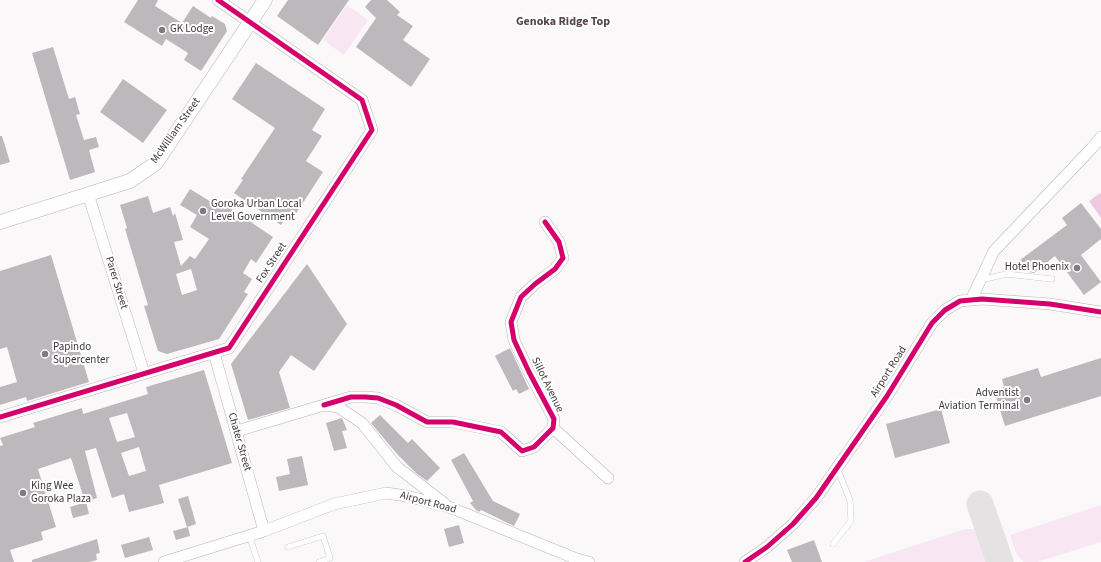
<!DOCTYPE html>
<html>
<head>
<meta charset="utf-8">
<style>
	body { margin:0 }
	canvas { display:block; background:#fbf8fa }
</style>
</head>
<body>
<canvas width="1101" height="562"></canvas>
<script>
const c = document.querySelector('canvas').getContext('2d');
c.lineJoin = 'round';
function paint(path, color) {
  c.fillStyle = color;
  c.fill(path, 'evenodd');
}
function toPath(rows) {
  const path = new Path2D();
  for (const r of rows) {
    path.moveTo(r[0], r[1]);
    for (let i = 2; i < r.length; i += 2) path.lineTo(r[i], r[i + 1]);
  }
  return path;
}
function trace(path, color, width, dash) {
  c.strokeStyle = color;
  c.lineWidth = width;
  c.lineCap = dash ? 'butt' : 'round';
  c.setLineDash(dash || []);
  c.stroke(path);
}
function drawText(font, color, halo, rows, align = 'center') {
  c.font = font + ' "Source Sans 3",sans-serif';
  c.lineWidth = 4;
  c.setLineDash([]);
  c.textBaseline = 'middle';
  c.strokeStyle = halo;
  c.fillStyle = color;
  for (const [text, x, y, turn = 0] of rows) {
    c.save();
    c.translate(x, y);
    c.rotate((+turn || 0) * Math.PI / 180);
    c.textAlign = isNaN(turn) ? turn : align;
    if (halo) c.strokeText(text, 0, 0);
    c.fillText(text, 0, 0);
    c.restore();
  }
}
paint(toPath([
	[347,5,368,20,344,55,323,40],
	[1101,505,1101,542,1037,562,1024,562,1017,555,1010,535],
	[965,529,973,529,978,532,984,545,989,562,864,562]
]), '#f8e6f2');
paint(toPath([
	[1100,193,1101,194,1101,218,1089,201]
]), '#eccae1');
trace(toPath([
	[980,504,1000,562]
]), '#e4e2e3', 27);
paint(toPath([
	[138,0,158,0,155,6,182,23,193,6,211,18,212,16,225,24,227,31,201,71,184,60,188,53,166,39,162,46,124,22],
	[288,0,349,0,318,45,277,16],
	[371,0,387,0,400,12,397,15,413,26,403,40,430,59,411,87,356,47,376,18,365,7],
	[53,47,69,99,75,97,80,114,76,115,84,140,96,137,99,147,89,150,95,172,70,180,32,53],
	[256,63,325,109,312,130,322,136,306,161,323,172,295,215,290,212,281,225,234,193,243,180,241,179,275,128,232,99],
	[123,79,167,110,143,143,100,112],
	[0,136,2,136,10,162,0,165],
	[190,189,221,208,224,204,273,237,256,263,251,259,243,273,252,279,244,292,248,294,219,339,167,354,158,351,144,306,148,305,125,229,127,228,120,205,148,196,153,213,170,207,173,216,175,213,183,240,174,242,181,266,190,256,195,259,209,239,190,227,197,215,180,205],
	[191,269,197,290,182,295,176,274],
	[1081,203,1101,229,1101,239,1081,255,1101,282,1084,295,1055,256,1034,273,1029,272,1020,260,1067,225,1062,218],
	[51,255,89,382,27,401,26,397,0,405,0,387,17,382,7,347,0,349,0,271],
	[307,264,347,324,314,371,291,355,279,372,290,408,248,420,231,364],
	[510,348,529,389,519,394,516,389,513,391,495,356],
	[1101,358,1101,396,1005,426,994,390,1004,387,1002,379,1038,368,1041,377],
	[204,370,232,463,159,485,164,503,129,512,124,494,112,498,96,448,85,451,97,498,85,502,71,458,38,469,56,527,41,532,43,540,10,550,14,562,0,562,0,446,3,445,0,438,35,427,33,423,82,408,83,414,148,394,146,387],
	[127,413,135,437,117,442,109,418],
	[139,447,146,471,129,476,121,453],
	[941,409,950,443,895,458,886,424],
	[380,415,408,443,412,439,440,468,427,481,417,474,397,454,371,423],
	[342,418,347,430,342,431,347,448,334,451,326,423],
	[464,453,493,501,520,514,514,526,481,510,479,512,476,510,470,503,473,501,451,460],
	[302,456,308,485,279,491,276,477,290,474,287,459],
	[188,496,196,524,187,527,178,499],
	[86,502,89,514,73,518,70,507],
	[459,525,464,543,449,547,444,529],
	[188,527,190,536,176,540,173,531],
	[149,537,153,550,125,558,121,545],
	[97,539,100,553,96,554,97,560,89,562,32,562,32,560],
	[814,540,822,562,792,562,787,550]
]), '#bdb8bb');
const service = toPath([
	[981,280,1006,274,1052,279],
	[249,535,258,562],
	[833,544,851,521,850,500,837,468],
	[288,547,323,536,330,558,319,562]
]);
const minor = toPath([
	[88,194,144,373],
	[971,300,994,251,1092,148,1101,137],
	[214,353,264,531],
	[324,405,351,397,365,397,378,398,396,405,427,422,453,422,501,432,522,451,534,447,553,428,554,419,529,372,514,340,511,322,521,297,535,284,555,269,563,258,559,242,545,222],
	[0,417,229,348,372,130,362,100,218,0],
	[553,428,608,478],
	[237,431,324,405,338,407,362,423,397,467,444,503],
	[164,562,264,531,334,504,386,493,407,496,449,507,577,559,589,562],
	[745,562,767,547,793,524,816,498,887,396,932,323,945,310,960,301,982,299,1050,304,1101,312]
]);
const tertiary = toPath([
	[0,222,130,181,156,163,265,0]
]);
trace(service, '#b8b3b6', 6);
trace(minor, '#b8b3b6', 12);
trace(tertiary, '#b8b3b6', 15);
trace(service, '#fefefe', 5.5);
trace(minor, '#fefefe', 11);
trace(tertiary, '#fefefe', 14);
trace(toPath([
	[324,405,351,397,365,397,378,398,396,405,427,422,453,422,501,432,522,451,534,447,553,428,554,419,529,372,514,340,511,322,521,297,535,284,555,269,563,258,559,242,545,222],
	[0,417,229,348,372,130,362,100,218,0],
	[745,562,767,547,793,524,816,498,887,396,932,323,945,310,960,301,982,299,1050,304,1101,312]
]), '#d6006c', 5);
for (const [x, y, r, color] of [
	[162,30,4,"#817b7f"],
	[203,211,4,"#817b7f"],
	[1077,268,4,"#817b7f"],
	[45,354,4,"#817b7f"],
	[1027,400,4,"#817b7f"],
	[23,493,4,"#817b7f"]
]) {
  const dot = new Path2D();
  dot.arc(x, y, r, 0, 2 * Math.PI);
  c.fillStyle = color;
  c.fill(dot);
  trace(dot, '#fff', 1.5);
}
drawText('11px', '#40373d', '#fff', [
	["GK Lodge",170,30],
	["Goroka Urban Local",211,205],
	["Level Government",211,218],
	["Hotel Phoenix",1069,268,"right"],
	["Papindo",53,348],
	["Supercenter",53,361],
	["Adventist",1019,394,"right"],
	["Aviation Terminal",1019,407,"right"],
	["King Wee",31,487],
	["Goroka Plaza",31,500]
], 'left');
drawText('11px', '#40373d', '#fff', [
	["McWilliam Street",176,131,-55],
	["Fox Street",272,263,-57],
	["Parer Street",116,283,73],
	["Airport Road",889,372,-58],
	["Sillot Avenue",547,385,64],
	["Chater Street",239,442,74],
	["Airport Road",428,503,15]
]);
drawText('bold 12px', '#574450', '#fff', [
	["Genoka Ridge Top",563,22]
]);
</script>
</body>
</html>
